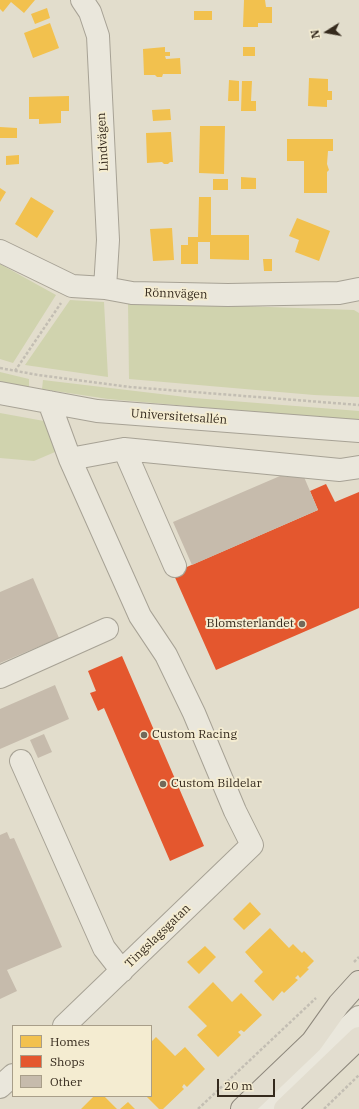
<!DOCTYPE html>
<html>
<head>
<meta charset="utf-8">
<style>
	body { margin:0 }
	#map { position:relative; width:359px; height:1109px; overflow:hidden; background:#e2ddcc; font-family:"IBM Plex Serif",serif }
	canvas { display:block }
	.legend { position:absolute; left:12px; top:1025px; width:140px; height:72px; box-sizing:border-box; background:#f4ecd1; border:1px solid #a89e89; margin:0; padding:5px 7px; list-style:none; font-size:12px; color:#352a1d }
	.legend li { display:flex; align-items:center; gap:8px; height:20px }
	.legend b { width:20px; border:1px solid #a89e89 }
	.north { position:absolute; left:307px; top:12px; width:40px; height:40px; -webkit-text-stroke:3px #f4ecd1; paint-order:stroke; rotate:259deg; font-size:11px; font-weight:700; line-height:16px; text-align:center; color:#352a1d }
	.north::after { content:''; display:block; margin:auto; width:14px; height:18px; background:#352a1d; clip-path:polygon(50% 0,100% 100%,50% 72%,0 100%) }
	.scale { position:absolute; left:217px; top:1079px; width:58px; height:18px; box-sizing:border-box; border:2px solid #352a1d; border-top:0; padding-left:5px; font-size:12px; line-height:14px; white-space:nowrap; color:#352a1d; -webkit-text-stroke:3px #f4ecd1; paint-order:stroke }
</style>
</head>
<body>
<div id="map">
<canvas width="359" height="1109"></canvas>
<ul class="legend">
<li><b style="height:11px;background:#f2c14e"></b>Homes</li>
<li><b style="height:11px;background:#e4572e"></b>Shops</li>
<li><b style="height:11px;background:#c6bbac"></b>Other</li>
</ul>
<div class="north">N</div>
<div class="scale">20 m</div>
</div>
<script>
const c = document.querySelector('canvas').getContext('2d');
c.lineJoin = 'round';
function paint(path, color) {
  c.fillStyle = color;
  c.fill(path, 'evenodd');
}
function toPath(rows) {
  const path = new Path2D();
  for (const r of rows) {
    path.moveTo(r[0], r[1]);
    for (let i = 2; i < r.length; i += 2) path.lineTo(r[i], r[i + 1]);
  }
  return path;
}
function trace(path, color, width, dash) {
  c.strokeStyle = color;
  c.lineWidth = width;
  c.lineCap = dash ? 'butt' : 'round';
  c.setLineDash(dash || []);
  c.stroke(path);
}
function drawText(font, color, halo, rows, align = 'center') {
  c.font = font + ' "IBM Plex Serif",serif';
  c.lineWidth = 4;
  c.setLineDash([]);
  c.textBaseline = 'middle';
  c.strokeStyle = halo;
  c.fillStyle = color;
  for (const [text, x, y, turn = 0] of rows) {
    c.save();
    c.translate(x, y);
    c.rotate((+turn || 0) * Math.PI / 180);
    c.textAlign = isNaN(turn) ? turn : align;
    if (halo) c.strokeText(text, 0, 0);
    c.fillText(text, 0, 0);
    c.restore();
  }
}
paint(toPath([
	[0,264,56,295,13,363,0,359],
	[70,300,104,302,108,377,25,365],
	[128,302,354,310,359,313,359,397,314,395,129,379],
	[0,372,29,379,29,388,0,383],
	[43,380,194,398,359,411,359,421,108,399,42,389],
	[0,413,44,421,55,445,56,450,55,452,34,461,0,458]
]), '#d0d3ae');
paint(toPath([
	[0,0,35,0,24,13,11,2,3,12,0,9],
	[244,0,265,0,266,7,272,7,272,23,258,23,258,27,243,27],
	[47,8,50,18,35,24,31,14],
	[194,11,212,11,212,20,194,20],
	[50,23,59,48,33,58,24,33],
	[165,47,165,52,170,52,170,56,165,56,166,59,180,58,181,74,163,74,162,77,157,77,155,75,144,75,143,49],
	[243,47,255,47,255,56,243,56],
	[309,78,328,79,328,91,332,91,332,100,327,100,327,107,308,106],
	[229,80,239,81,239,101,228,101],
	[242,81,252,81,251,101,256,101,256,111,241,111],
	[69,96,69,111,61,111,61,123,39,124,39,119,29,119,29,97],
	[170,109,171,120,153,121,152,110],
	[200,126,225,126,224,174,199,173],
	[0,127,17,128,17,138,0,138],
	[171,132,173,162,170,162,168,164,164,164,162,162,147,163,146,133],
	[287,139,333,139,333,151,328,151,327,164,329,170,327,172,327,193,304,193,304,161,287,161],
	[19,155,19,164,6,165,6,156],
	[241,177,256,178,256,189,241,189],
	[213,179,228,179,228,190,213,190],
	[0,188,6,192,0,202],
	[31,197,54,211,37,238,15,224],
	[199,197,211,197,211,235,249,235,249,260,210,259,210,242,198,242,198,264,181,264,181,245,188,245,188,237,198,237],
	[297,218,330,231,319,261,295,252,299,240,289,236],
	[172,228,174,260,153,261,150,229],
	[263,259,272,259,272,271,264,271],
	[250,902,261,914,244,930,233,919],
	[270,928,289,948,293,944,302,953,304,951,314,961,307,968,309,969,300,978,298,975,295,978,298,980,284,993,282,991,273,1001,254,981,263,972,245,952],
	[205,946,216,957,199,974,187,962],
	[213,982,232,1002,241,993,262,1015,244,1032,241,1030,238,1032,241,1035,218,1057,197,1035,207,1026,188,1007],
	[156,1037,175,1056,185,1047,205,1069,187,1087,184,1084,182,1087,184,1089,163,1109,159,1109,146,1096,151,1096,151,1042],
	[94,1096,104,1096,117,1109,81,1109],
	[128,1102,135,1109,120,1109]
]), '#f2c14e');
paint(toPath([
	[326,484,335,502,359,492,359,608,216,670,173,573,318,510,310,491],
	[122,656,204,846,170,861,104,708,98,711,90,693,96,691,88,671]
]), '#e4572e');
paint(toPath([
	[280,476,304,477,318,510,192,565,173,522],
	[33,578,59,638,0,663,0,592],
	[55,685,69,719,0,749,0,709],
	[44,734,52,752,38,758,30,740],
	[7,832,10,839,14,838,62,947,7,970,17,991,0,999,0,835]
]), '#c6bbac');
const minor = toPath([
	[82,0,90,12,98,36,108,240,105,288],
	[0,251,72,286,105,288,132,293,228,295,339,293,359,289],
	[0,393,97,411,359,431],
	[49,402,70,459,140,616,166,655,194,713,235,811,252,845,64,1026],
	[124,449,175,566],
	[70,459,124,449,340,470,359,467],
	[0,677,107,629],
	[21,761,104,948,122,971],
	[0,1087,13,1075],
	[262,1109,359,1017]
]);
const major = toPath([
	[242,1109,312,1042,339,1004,359,982],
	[285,1109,359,1038]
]);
trace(minor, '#a7a295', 24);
trace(major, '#8d877c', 24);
trace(toPath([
	[0,368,38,375,130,387,359,405],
	[15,371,61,303],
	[354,962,359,957],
	[198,1109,316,998],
	[324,1109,359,1075]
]), '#c3beb3', 2.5, [3, 2]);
trace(minor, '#eae7dc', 22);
trace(major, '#e2ddcf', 22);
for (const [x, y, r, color] of [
	[302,624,4,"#72695a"],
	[144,735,4,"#72695a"],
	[163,784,4,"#72695a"]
]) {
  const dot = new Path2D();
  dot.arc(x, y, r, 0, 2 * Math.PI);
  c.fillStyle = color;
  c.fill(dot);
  trace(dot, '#f4ecd1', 1.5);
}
drawText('12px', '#352a1d', '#f4ecd1', [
	["Lindvägen",103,142,-93],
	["Rönnvägen",176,294,2],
	["Universitetsallén",179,417,4],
	["Tingslagsgatan",158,936,-44]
]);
drawText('12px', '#352a1d', '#f4ecd1', [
	["Blomsterlandet",294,624,"right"],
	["Custom Racing",152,735],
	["Custom Bildelar",171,784]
], 'left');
</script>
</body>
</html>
